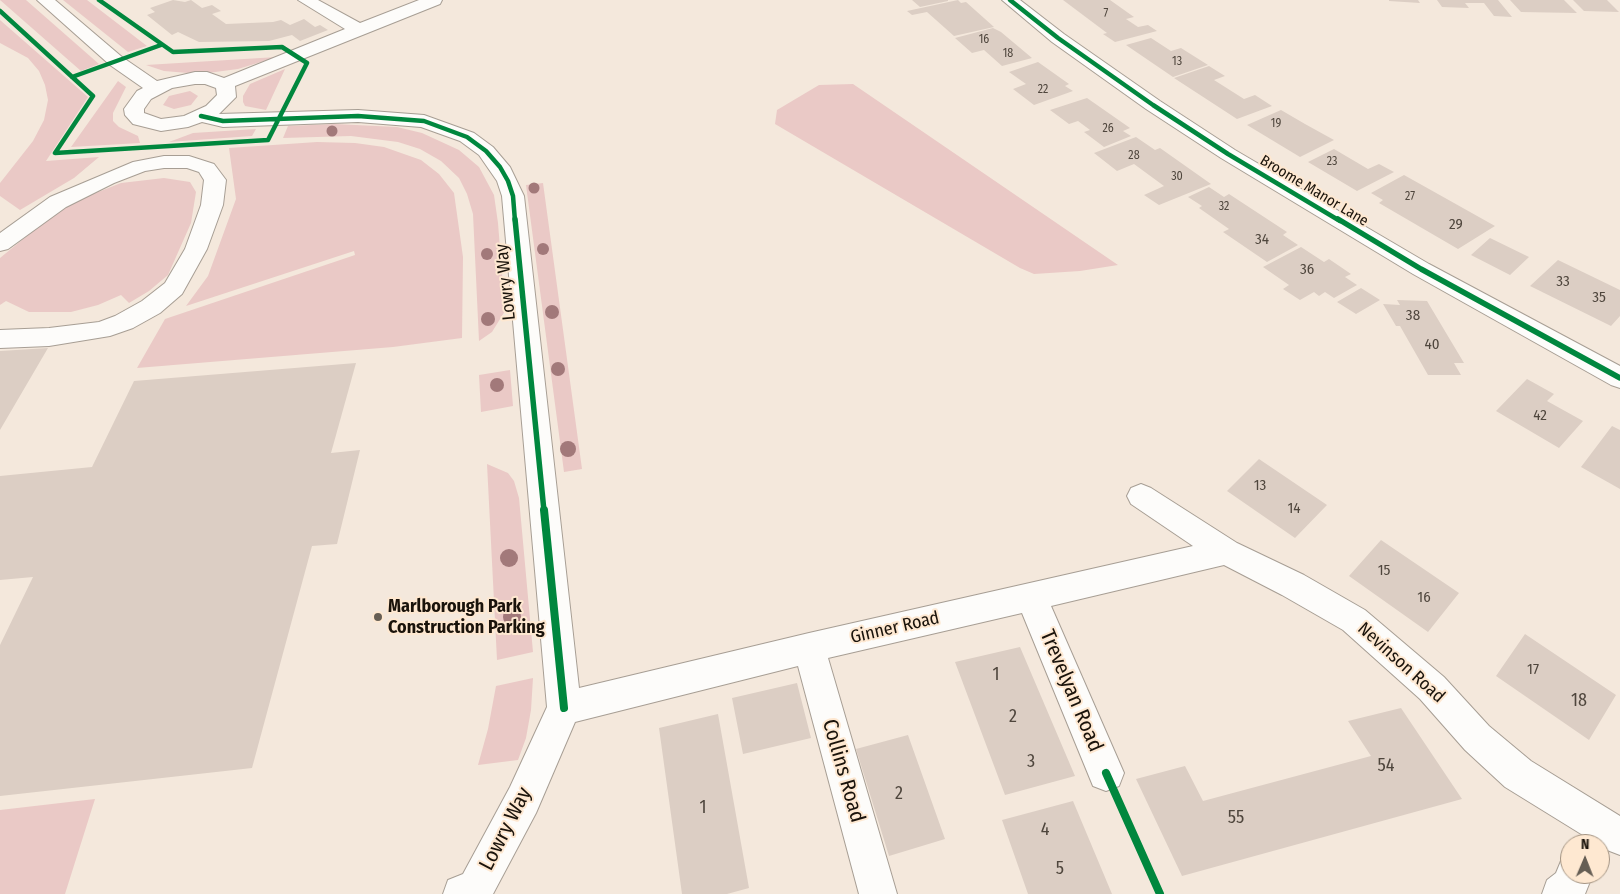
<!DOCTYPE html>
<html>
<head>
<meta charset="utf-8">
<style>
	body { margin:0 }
	#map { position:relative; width:1620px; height:894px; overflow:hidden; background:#f4e8dc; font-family:"Fira Sans Condensed",sans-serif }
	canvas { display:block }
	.north { position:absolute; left:1560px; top:834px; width:50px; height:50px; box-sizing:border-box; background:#fee8d1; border:1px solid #a39382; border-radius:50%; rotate:1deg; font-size:14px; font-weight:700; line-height:20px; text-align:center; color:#1a130b }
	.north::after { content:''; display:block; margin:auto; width:18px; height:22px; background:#665e54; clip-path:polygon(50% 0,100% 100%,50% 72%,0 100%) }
</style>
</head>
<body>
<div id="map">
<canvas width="1620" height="894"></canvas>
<div class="north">N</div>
</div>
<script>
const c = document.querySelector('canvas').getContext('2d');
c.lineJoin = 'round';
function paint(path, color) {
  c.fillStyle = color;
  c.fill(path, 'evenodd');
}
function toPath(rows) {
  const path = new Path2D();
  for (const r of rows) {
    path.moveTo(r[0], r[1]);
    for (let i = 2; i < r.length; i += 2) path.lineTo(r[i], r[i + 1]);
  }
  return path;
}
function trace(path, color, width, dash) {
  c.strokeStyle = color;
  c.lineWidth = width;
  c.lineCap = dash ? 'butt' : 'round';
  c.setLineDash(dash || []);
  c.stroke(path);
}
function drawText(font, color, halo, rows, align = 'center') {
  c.font = font + ' "Fira Sans Condensed",sans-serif';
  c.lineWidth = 4;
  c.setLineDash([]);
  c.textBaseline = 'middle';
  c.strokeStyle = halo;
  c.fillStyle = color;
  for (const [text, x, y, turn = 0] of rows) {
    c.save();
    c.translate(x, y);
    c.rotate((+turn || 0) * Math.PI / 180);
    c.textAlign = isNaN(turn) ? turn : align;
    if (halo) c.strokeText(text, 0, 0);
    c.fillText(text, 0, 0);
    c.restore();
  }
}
paint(toPath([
	[0,0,26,0,99,64,81,71],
	[63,0,87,0,147,46,128,52],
	[0,20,88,97,46,161,99,157,74,178,20,210,0,196,0,183,33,141,44,120,48,100,45,85,39,71,28,58,0,43],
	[277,57,238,69,200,74,164,71,146,65],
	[285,69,266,110,245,106,243,102,243,96,250,84],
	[118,81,126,87,113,113,113,121,119,127,138,136,140,143,71,147],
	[853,84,1118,265,1080,271,1034,274,1020,268,775,124,777,110,819,85],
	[190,91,198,96,191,105,174,109,163,105,169,96],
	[335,124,397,127,422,133,459,150,479,167,494,195,498,223,505,311,492,332,479,341,473,214,467,194,459,178,441,161,420,149,398,142,351,136,283,138,288,126],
	[256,129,252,136,169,142,193,133],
	[317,142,355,143,384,147,421,160,439,174,454,193,463,257,462,338,393,347,137,368,165,319,355,255,354,251,186,306,208,276,236,199,229,148],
	[164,178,190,182,196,192,191,223,168,275,149,291,129,303,121,295,98,305,71,312,29,312,6,301,0,305,0,258,50,217,83,198,121,183],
	[543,183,582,469,564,472,526,185],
	[510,370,513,406,481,412,479,375],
	[487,464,508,473,514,481,519,498,533,652,497,660],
	[533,678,531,710,526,738,518,760,478,765,488,729,496,686],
	[95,799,65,894,0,894,0,810]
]), '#eac9c6');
paint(toPath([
	[173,0,185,2,191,0,202,8,212,5,221,11,212,14,226,24,273,22,281,20,290,25,304,19,315,27,320,25,328,30,300,41,292,35,269,41,199,42,178,32,172,35,147,15,155,12,150,8],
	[912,0,948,0,948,1,920,7],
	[958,0,961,3,966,2,994,27,954,36,927,12,912,15,907,11],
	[1063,0,1110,0,1134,17,1126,19,1138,27,1148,25,1157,31,1115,42,1103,34,1107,33],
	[1389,0,1418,0,1420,3,1389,1],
	[1437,0,1498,0,1512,17,1494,16,1484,3,1465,3,1469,8,1442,7],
	[1510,0,1564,0,1577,13,1521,12],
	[1573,0,1607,0,1619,12,1584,11],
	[993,28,1001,32,1032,58,1002,66,984,50,972,53,955,38],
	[1151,38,1171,51,1181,48,1208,65,1173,77,1126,45],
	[1038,62,1069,84,1065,86,1073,91,1034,105,1013,89,1026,84,1009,72],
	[1209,66,1225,76,1214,80,1244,99,1255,95,1272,106,1237,119,1174,78],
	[1087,98,1130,128,1123,131,1131,136,1104,147,1084,132,1090,130,1078,121,1069,124,1050,110],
	[1281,110,1305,124,1334,140,1300,157,1247,125],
	[1136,137,1155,150,1160,148,1211,184,1159,205,1144,195,1164,186,1134,164,1117,171,1094,153],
	[1334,149,1368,169,1379,164,1394,172,1357,191,1308,162],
	[1404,175,1454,203,1495,226,1458,249,1379,203,1383,200,1371,193],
	[1209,187,1224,197,1229,194,1287,232,1283,235,1298,245,1267,262,1223,232,1229,229,1199,208,1202,206,1188,197],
	[1490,238,1529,257,1510,275,1471,255],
	[1301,247,1324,262,1329,259,1351,274,1345,277,1357,285,1334,298,1325,292,1319,296,1314,292,1300,300,1283,289,1289,285,1263,267],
	[1558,260,1620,290,1620,316,1611,326,1530,286],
	[1361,288,1380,300,1356,314,1337,302],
	[1397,300,1427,301,1464,363,1454,363,1461,375,1428,375,1400,326,1396,326,1383,304,1400,305],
	[48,348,0,430,0,351],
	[356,363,331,453,360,450,337,544,312,546,252,768,0,796,0,645,33,577,0,580,0,476,92,467,134,381],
	[1527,379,1554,394,1547,401,1583,421,1559,448,1496,411],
	[1612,426,1620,430,1620,489,1581,467],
	[1259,459,1327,505,1295,538,1227,491],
	[1381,540,1459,593,1428,632,1349,576],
	[1525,634,1616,695,1589,740,1496,676],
	[1020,647,1075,776,1005,795,955,662],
	[797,683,811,738,743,754,732,698],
	[1401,708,1462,799,1182,876,1136,779,1185,766,1203,801,1371,756,1348,721],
	[718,714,749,888,727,894,682,894,659,728],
	[908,735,945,839,889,856,856,749],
	[1073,801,1112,894,1028,894,1002,820]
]), '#dccec4');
const minor = toPath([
	[37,0,55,0,122,57,157,81,195,72,207,72,224,78,345,29,298,0,318,0,360,23,419,0,442,0,440,4,235,86,236,97,219,114,358,110,424,115,474,133,493,147,510,167,524,196,579,688,809,633,1193,546,1131,504,1127,496,1131,488,1141,484,1151,488,1237,543,1304,575,1365,610,1444,677,1489,726,1531,761,1620,816,1620,855,1607,850,1505,787,1465,750,1420,699,1343,630,1282,595,1224,565,1051,606,1124,773,1119,786,1106,791,1093,786,1022,613,828,658,897,894,859,894,798,666,575,722,536,813,493,894,443,894,448,880,463,874,510,787,547,707,502,196,497,181,479,155,460,141,421,127,358,122,223,127,202,122,188,127,161,131,133,124,125,115,124,109,137,91,143,88,110,65,37,0],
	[195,84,205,84,216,88,217,95,206,106,184,116,161,119,144,113,144,109,151,99,172,88,195,84],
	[1002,0,1020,0,1064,34,1160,101,1235,150,1429,264,1620,366,1620,388,1611,385,1413,274,1221,158,1146,109,1052,42,1002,0],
	[164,156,189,156,214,164,226,180,223,205,207,249,182,294,160,313,133,328,110,336,49,346,0,348,0,330,49,328,99,322,115,316,142,301,165,283,185,249,201,205,204,180,199,172,187,168,164,168,145,171,114,183,66,207,8,249,0,251,0,233,50,197,133,162,164,156],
	[1570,857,1570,874,1593,874,1585,894,1542,894,1547,880,1556,873,1561,861,1570,857]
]);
trace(minor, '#a79e94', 2);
paint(minor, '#fdfcfa');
trace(toPath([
	[1010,0,1058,38,1153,105,1228,154,1340,221],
	[0,11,93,96,55,153,268,140,307,63,282,47,173,52,99,0],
	[72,77,161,45],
	[201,116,223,121,358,116,424,121,467,137,486,151,500,167,508,181,513,196,515,221]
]), '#00873e', 4.5);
trace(toPath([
	[515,219,544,511],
	[1338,219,1421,269,1620,378]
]), '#00873e', 5.5);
trace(toPath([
	[544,510,564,708],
	[1106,773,1160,894]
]), '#00873e', 8);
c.fillStyle = '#a2797a';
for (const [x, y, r] of [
	[332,131,5.5],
	[534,188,5.5],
	[543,249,6],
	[487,254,6],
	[552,312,7],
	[488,319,7],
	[558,369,7],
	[497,385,7],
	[568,449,8],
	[509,558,9],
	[512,617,9]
]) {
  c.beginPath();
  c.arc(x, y, r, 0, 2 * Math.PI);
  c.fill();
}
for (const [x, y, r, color] of [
	[378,617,5,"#665e54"]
]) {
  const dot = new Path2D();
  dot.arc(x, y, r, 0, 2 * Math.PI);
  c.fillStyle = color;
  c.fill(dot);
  trace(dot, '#fee8d1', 2);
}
drawText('12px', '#4f463d', null, [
	["7",1106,14],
	["16",984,40],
	["18",1008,54],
	["13",1177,62],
	["22",1043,90],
	["19",1276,124],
	["26",1108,129],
	["28",1134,156],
	["23",1332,162],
	["30",1177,177],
	["27",1410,197],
	["32",1224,207]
]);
drawText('15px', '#1a130b', '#fee8d1', [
	["Broome Manor Lane",1314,191,31]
]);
drawText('15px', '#4f463d', null, [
	["29",1456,225],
	["34",1262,240],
	["36",1307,270],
	["33",1563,282],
	["35",1599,298],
	["38",1413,316],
	["40",1432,345],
	["42",1540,416],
	["13",1260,486],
	["14",1294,509],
	["15",1384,571],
	["16",1424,598],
	["17",1533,670]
]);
drawText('18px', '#1a130b', '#fee8d1', [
	["Lowry Way",506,282,-96],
	["Ginner Road",895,628,-13],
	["Nevinson Road",1401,663,42]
]);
drawText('bold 18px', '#1a130b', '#fee8d1', [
	["Marlborough Park",388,607],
	["Construction Parking",388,628]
], 'left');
drawText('18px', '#4f463d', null, [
	["1",996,675],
	["18",1579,701],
	["2",1013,717],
	["3",1031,762],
	["54",1386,766],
	["2",899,794],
	["1",703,808],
	["55",1236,818],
	["4",1045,830],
	["5",1060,869]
]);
drawText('21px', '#1a130b', '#fee8d1', [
	["Trevelyan Road",1071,691,67],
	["Collins Road",843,771,74],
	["Lowry Way",506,829,-63]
]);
</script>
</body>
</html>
